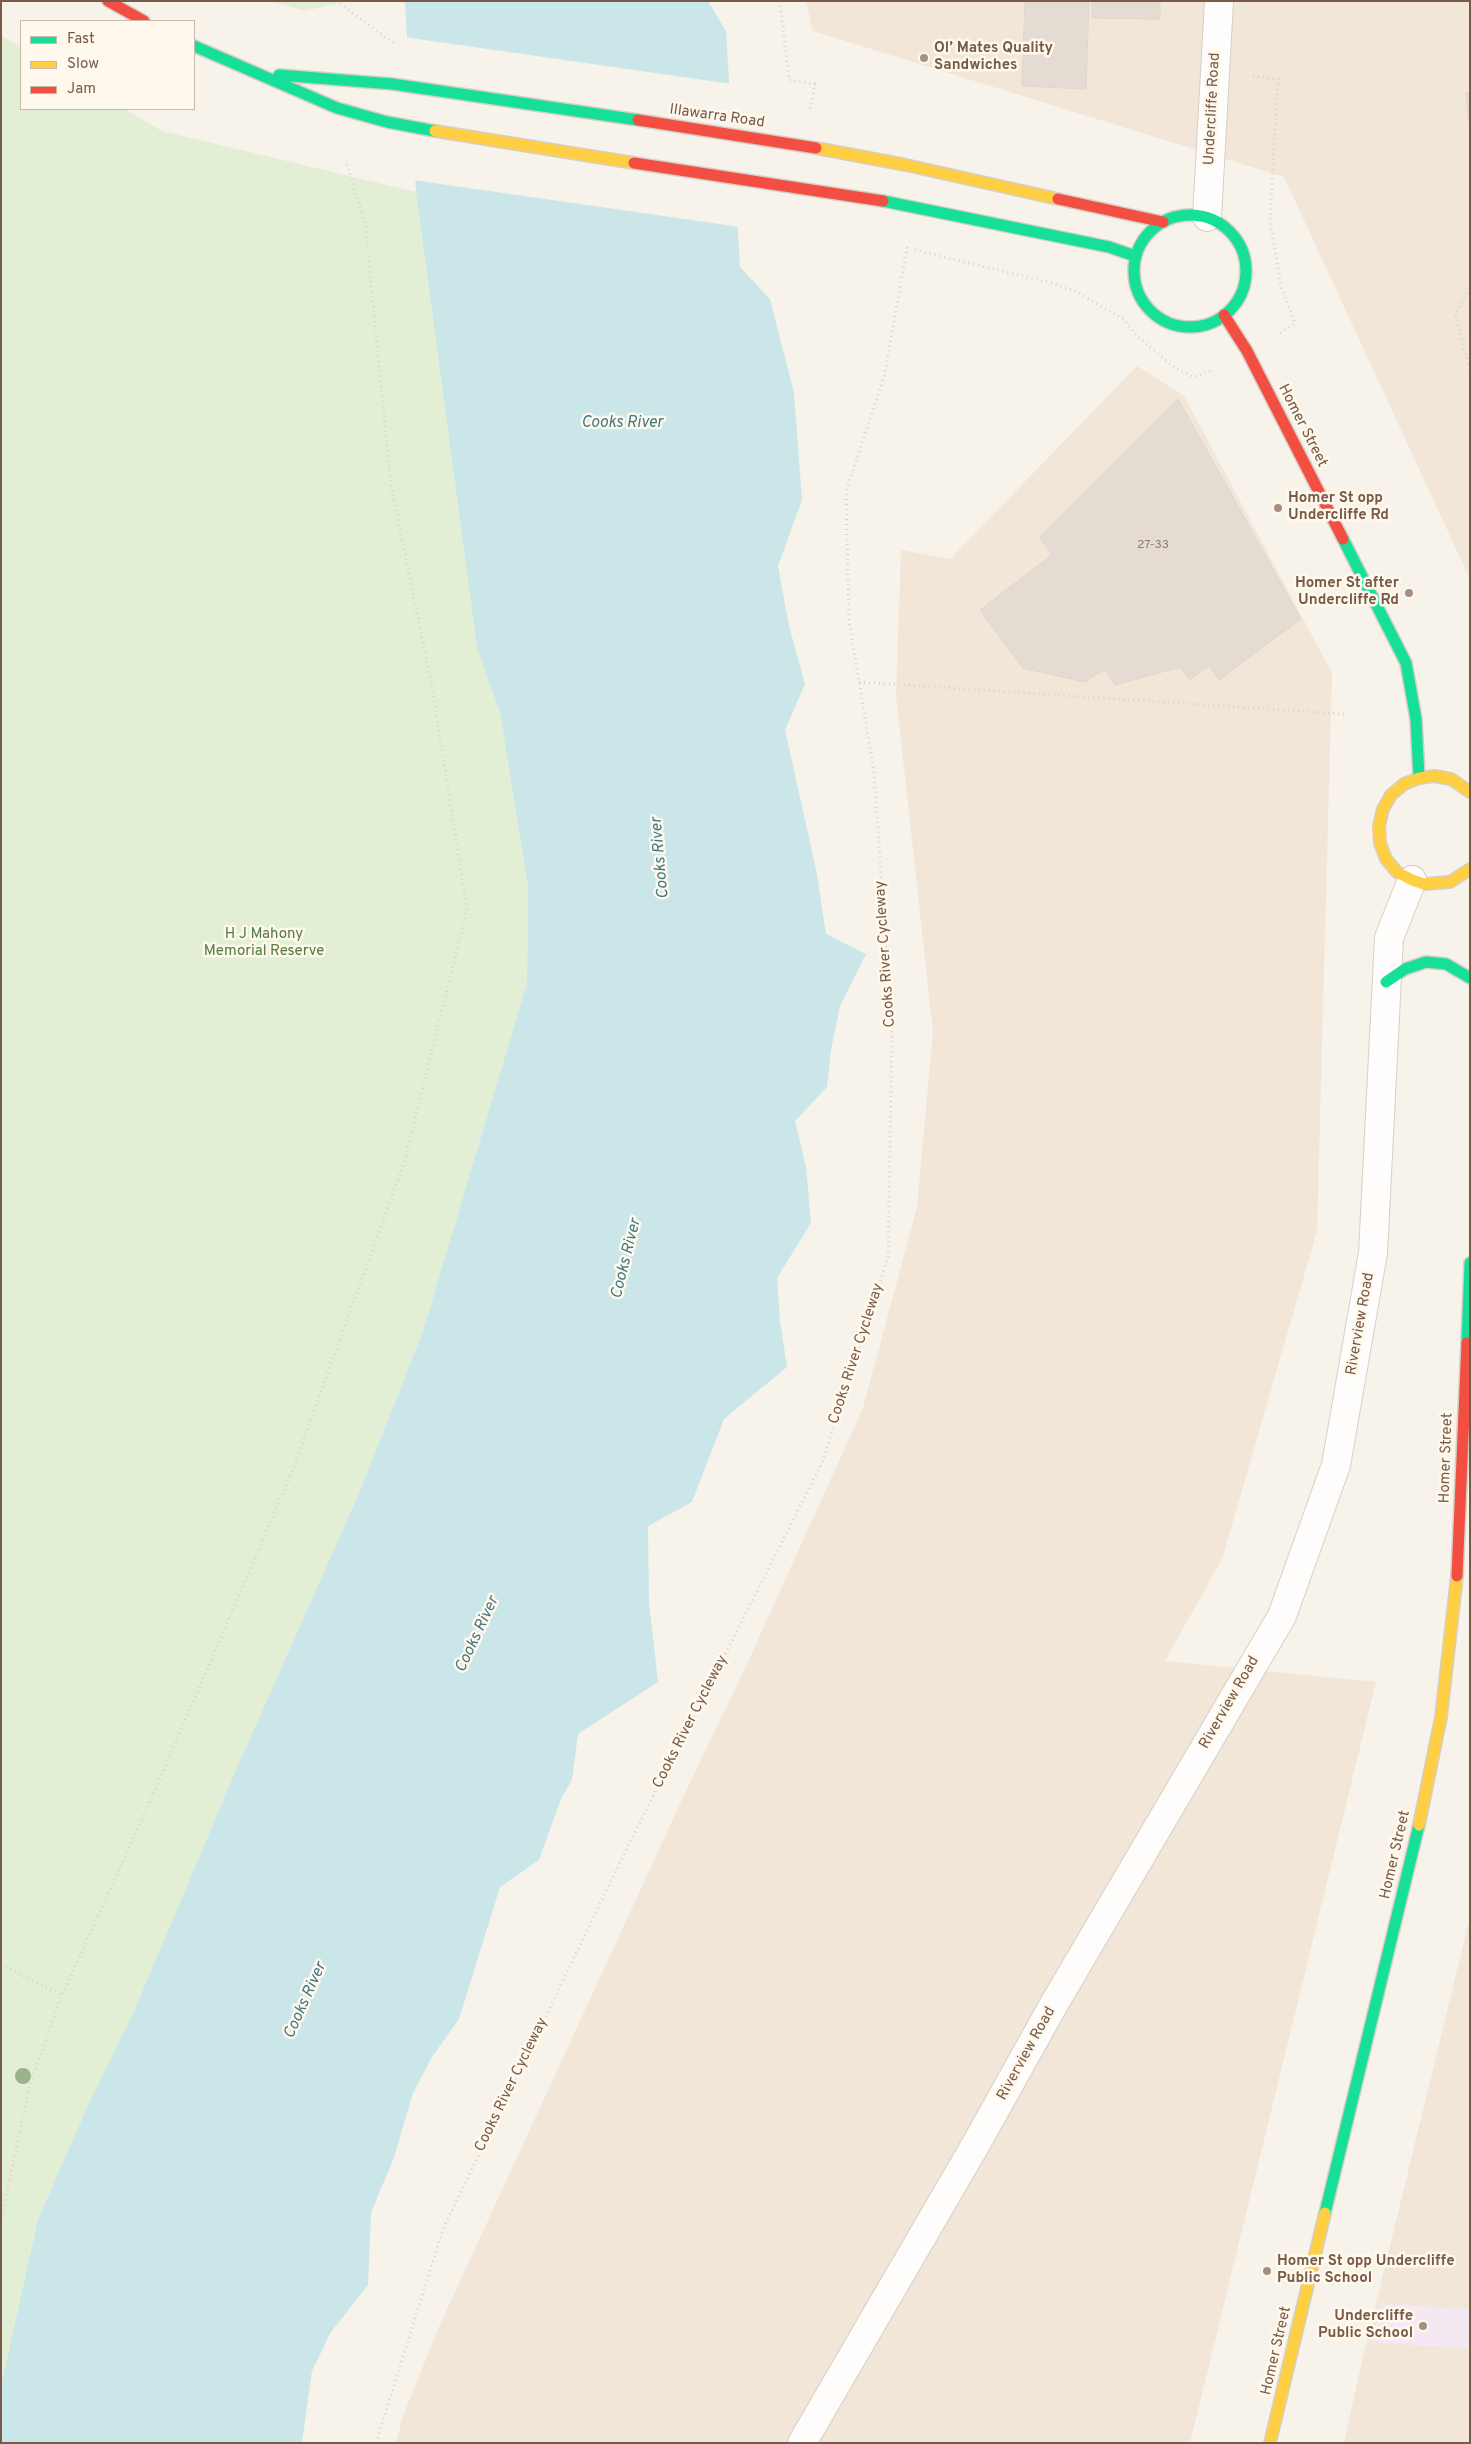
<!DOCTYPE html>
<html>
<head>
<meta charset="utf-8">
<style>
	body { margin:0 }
	#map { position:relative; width:1471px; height:2444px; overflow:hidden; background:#f7f3ea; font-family:Overpass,sans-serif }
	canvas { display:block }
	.frame { position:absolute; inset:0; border:2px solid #775a48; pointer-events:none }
	.legend { position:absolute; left:20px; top:20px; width:175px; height:90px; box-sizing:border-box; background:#fff8ec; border:1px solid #c9b9aa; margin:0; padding:6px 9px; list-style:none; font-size:15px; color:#775a48 }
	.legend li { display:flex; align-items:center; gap:10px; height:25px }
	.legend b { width:25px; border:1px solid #c9b9aa }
</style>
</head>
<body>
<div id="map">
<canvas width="1471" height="2444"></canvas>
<div class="frame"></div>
<ul class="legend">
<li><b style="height:6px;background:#16e098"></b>Fast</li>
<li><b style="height:6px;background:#ffcf43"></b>Slow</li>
<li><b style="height:6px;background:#f24e42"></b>Jam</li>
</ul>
</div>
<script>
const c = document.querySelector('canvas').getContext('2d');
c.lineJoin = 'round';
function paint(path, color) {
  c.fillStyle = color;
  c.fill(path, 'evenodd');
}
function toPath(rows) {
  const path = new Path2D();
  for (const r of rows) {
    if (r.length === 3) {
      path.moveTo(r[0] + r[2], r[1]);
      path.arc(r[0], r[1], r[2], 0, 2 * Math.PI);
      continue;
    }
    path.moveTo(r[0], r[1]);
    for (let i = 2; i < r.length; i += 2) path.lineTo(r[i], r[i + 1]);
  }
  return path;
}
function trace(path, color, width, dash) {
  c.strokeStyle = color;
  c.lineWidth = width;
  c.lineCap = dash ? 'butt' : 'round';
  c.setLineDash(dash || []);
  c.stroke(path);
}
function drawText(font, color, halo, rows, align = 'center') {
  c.font = font + ' Overpass,sans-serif';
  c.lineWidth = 5;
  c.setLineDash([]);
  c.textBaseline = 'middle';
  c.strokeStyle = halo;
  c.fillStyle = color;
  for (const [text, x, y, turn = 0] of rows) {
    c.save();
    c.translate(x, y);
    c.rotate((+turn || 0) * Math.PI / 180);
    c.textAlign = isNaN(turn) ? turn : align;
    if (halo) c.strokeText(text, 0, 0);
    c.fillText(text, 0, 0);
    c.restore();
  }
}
paint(toPath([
	[806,1,1470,1,1470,579,1284,177,813,31],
	[1137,366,1184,396,1332,673,1317,1231,1222,1559,1165,1661,1376,1682,1190,2443,396,2443,403,2416,438,2329,685,1793,746,1666,863,1408,917,1207,933,1032,896,695,901,550,950,559],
	[1470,1917,1470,2443,1344,2443,1362,2361]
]), '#f1e6d7');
paint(toPath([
	[1382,2303,1470,2310,1470,2349,1371,2342]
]), '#f4e9f3');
paint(toPath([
	[270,1,349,1,304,11],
	[1,35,21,47,21,109,125,109,162,131,416,192,477,648,500,713,528,887,527,983,422,1334,359,1493,238,1765,134,2011,89,2103,38,2219,1,2386]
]), '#e3efd4');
paint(toPath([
	[405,1,708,1,726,31,740,267,770,299,794,393,802,500,778,566,789,626,805,684,785,730,817,874,826,934,866,954,840,1006,831,1050,827,1087,795,1121,806,1167,811,1223,777,1278,780,1321,787,1367,724,1419,692,1502,648,1526,649,1602,658,1682,578,1734,572,1780,561,1799,539,1860,500,1887,459,2019,432,2057,413,2093,394,2157,371,2213,368,2285,331,2332,312,2371,302,2443,1,2443,1,2386,38,2219,89,2103,134,2011,238,1765,359,1493,422,1334,527,983,528,887,500,713,477,648,416,192]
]), '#cbe6e9');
paint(toPath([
	[404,37,732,84,740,227,413,180]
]), '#f7f3ea');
const building = toPath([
	[1025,1,1089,1,1086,89,1022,86,1025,1],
	[1092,1,1160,1,1160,19,1092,18,1092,1],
	[1466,93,1470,93,1470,131,1466,93],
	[1178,399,1301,619,1219,680,1209,666,1190,680,1180,667,1115,685,1105,669,1085,682,1023,668,980,610,1052,555,1040,537,1178,399]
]);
paint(building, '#e4dbd2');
trace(building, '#e0d6cc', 1);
const street = toPath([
	[1207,217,1219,1],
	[802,2443,976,2144,1054,2004,1282,1616,1336,1465,1373,1253,1389,938,1412,880]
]);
const fast = toPath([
	[194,46,337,108,387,122,435,131],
	[279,75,392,84,638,120],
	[883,201,1109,247,1135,256],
	[1190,271,56],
	[1343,539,1406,663,1416,719,1419,778],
	[1386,982,1405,969,1426,962,1446,964,1470,978],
	[1467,1343,1470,1263],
	[1325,2213,1419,1825]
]);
const slow = toPath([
	[435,131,634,163],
	[816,148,906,165,1058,199],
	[1470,792,1451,779,1435,776,1419,778,1404,784,1391,795,1383,809,1379,826,1380,843,1386,859,1397,872,1412,880,1424,884,1450,882,1470,869],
	[1419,1825,1441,1717,1457,1576],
	[1270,2443,1325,2213]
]);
const jam = toPath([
	[108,1,144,21],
	[638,120,816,148],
	[634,163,883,201],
	[1058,199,1163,222],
	[1224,315,1247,351,1343,539],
	[1457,1576,1467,1343]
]);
trace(street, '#d6cfc6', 30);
trace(fast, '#d6cfc6', 14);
trace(slow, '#d6cfc6', 14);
trace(jam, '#d6cfc6', 14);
trace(toPath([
	[336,1,395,44],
	[780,1,789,80,815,84,810,110],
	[1253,76,1278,79,1270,220,1281,287,1295,323,1280,333],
	[915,250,1052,283,1077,292,1123,319,1138,337,1175,368,1193,377,1213,370],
	[1470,289,1455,314,1470,370],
	[859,682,1344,714],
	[1,1965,62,1995],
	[1,2220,30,2084,62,1995,158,1784,291,1474,404,1163,467,909,432,687,391,485,365,222,346,163],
	[376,2443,443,2229,627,1848,822,1463,888,1257,892,1033,874,772,849,621,846,491,884,377,907,248,905,247]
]), '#dad2cd', 3, [1, 4]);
trace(street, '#fefdfc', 28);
trace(fast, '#16e098', 11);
trace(slow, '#ffcf43', 11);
trace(jam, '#f24e42', 11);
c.fillStyle = '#9cb28c';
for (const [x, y] of [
	[23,2076]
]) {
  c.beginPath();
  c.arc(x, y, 8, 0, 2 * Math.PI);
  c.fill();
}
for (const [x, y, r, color] of [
	[924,58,5,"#a49081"],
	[1278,508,5,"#a49081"],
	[1409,593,5,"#a49081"],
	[1267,2271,5,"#a49081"],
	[1423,2326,5,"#a49081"]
]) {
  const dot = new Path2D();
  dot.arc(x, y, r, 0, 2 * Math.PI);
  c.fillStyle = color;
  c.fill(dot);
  trace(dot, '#fff8ec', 2);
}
drawText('12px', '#947c6d', null, [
	["27-33",1153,546]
]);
drawText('bold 15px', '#775a48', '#fff8ec', [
	["Ol’ Mates Quality",934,49],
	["Sandwiches",934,66],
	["Homer St opp",1288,499],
	["Undercliffe Rd",1288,516],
	["Homer St after",1399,584,"right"],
	["Undercliffe Rd",1399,601,"right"],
	["Homer St opp Undercliffe",1277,2262],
	["Public School",1277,2279],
	["Undercliffe",1413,2317,"right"],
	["Public School",1413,2334,"right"]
], 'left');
drawText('15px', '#775a48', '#fff8ec', [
	["Undercliffe Road",1213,109,-87],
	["Illawarra Road",717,117,8],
	["Homer Street",1302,426,63],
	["Cooks River Cycleway",886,954,-94],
	["Riverview Road",1361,1324,-80],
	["Cooks River Cycleway",857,1354,-72],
	["Homer Street",1447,1458,-88],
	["Riverview Road",1230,1703,-60],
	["Cooks River Cycleway",691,1722,-63],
	["Homer Street",1396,1855,-77],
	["Riverview Road",1027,2054,-61],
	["Cooks River Cycleway",512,2085,-64],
	["Homer Street",1277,2351,-77]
]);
drawText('15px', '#527d40', '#fff8ec', [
	["H J Mahony",264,935],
	["Memorial Reserve",264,952]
]);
drawText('italic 16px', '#3f7884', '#fff8ec', [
	["Cooks River",622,424],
	["Cooks River",661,858,-95],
	["Cooks River",627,1259,-76],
	["Cooks River",478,1635,-65],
	["Cooks River",306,2001,-66]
]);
</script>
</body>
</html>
